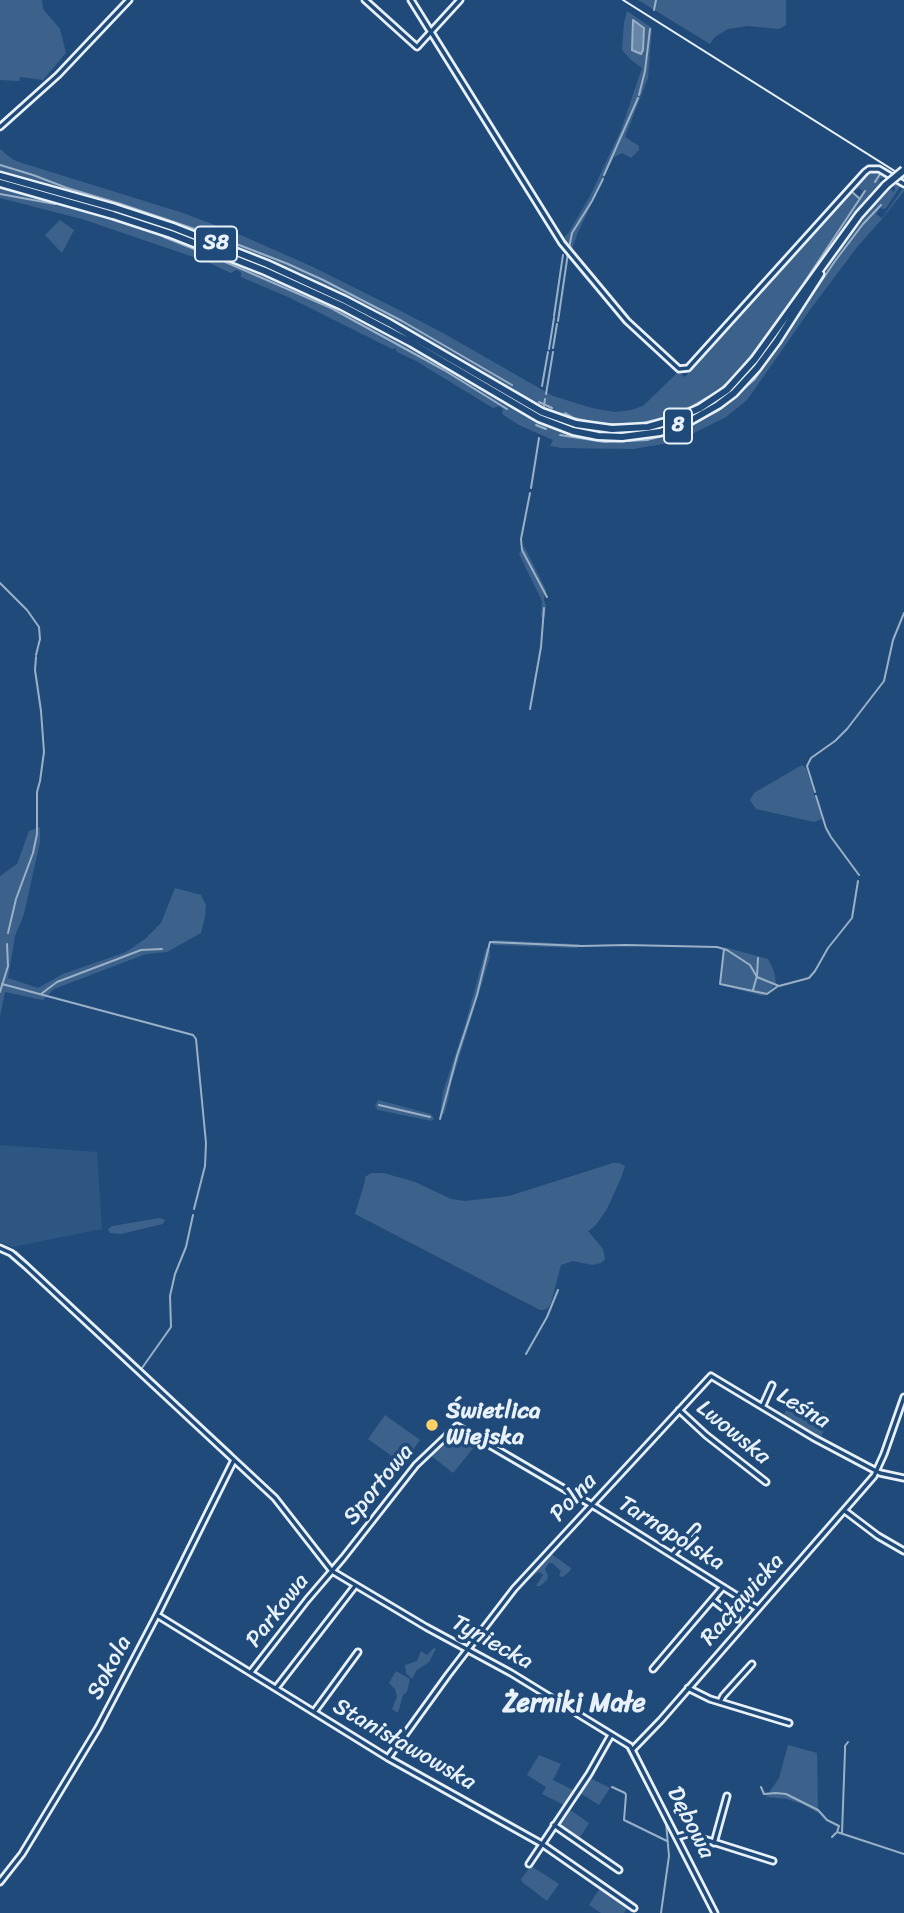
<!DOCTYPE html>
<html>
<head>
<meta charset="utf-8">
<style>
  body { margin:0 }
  canvas { display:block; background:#1f4a7a }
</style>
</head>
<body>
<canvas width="904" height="1913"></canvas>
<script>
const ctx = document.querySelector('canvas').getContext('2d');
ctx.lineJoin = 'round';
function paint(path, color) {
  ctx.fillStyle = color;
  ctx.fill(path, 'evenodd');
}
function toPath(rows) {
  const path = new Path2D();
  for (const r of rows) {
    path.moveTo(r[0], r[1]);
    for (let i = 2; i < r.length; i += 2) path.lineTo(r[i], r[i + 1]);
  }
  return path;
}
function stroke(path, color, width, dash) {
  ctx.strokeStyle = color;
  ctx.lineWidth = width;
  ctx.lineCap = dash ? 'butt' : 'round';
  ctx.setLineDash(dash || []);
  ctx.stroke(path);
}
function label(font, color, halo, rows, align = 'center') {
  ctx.font = font + ' Sriracha,sans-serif';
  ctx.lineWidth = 7;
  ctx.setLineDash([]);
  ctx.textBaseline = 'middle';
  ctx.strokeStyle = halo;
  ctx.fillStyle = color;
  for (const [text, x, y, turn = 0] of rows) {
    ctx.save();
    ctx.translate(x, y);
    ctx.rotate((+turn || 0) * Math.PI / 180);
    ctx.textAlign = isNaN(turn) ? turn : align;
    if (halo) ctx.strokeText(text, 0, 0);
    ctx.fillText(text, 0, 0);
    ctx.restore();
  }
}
paint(toPath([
  [0,1145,97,1152,102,1229,13,1247,0,1242]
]), '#2e5683');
paint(toPath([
  [0,0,42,0,43,9,60,29,66,53,43,80,20,77,19,81,0,80],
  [638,0,786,0,786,25,779,29,748,26,728,29,715,37,710,44],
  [627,11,652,28,648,78,625,137,639,146,639,150,631,158,622,153,614,157,578,232,572,249,568,248,562,240,569,232,590,196,621,130,642,68,631,60,622,50,624,23],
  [0,149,12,159,22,163,183,213,236,233,313,267,395,308,443,333,553,396,592,408,614,412,631,410,643,406,678,372,685,377,687,375,689,370,849,191,859,197,863,191,859,188,855,190,853,187,861,178,867,173,873,171,889,177,879,179,882,183,856,213,753,357,728,384,705,401,677,415,642,424,614,426,583,422,550,410,547,409,546,406,535,403,458,356,387,317,323,285,230,244,171,222,99,199,0,172],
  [896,181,900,184,900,187,886,208,883,209,880,208,876,214,882,218,904,187,904,191,882,219,858,246,812,307,747,400,726,417,688,436,669,443,633,449,562,448,550,446,553,440,519,425,502,414,503,409,499,406,493,408,416,361,397,352,395,348,392,349,288,297,241,277,241,272,236,270,231,273,205,261,82,219,0,198,0,188,40,198,122,222,221,257,292,287,354,317,421,353,543,424,577,435,622,440,654,436,686,427,711,414,739,392,758,371,775,349,860,219,876,200,890,188,893,192,895,190,894,183],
  [60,220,74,230,62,253,45,235],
  [524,546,546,590,544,600,546,605,545,617,541,617,542,601,519,554],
  [802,765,806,768,822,819,814,822,756,809,750,800,754,793],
  [40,827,40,842,24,914,15,936,8,978,38,988,63,974,126,952,145,939,161,923,175,888,201,895,206,905,205,917,201,933,167,952,146,954,54,989,43,1000,5,992,0,1016,0,876,17,864,29,831],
  [493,940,575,944,580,944,577,948,493,945],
  [724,947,768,959,774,971,776,983,770,991,763,996,721,985,720,977],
  [486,948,490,950,490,957,451,1084,448,1101,444,1114,440,1115,443,1092,465,1025],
  [378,1100,431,1114,434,1119,432,1121,378,1110,375,1106],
  [613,1163,619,1163,625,1166,621,1178,607,1209,595,1226,588,1231,603,1249,605,1259,601,1263,592,1265,573,1261,561,1265,551,1303,548,1308,544,1310,540,1310,355,1214,365,1181,365,1177,371,1173,384,1173,415,1182,451,1199,465,1201,509,1196],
  [160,1218,165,1220,163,1224,121,1234,110,1233,108,1229,112,1226],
  [795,1396,832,1416,820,1438,783,1416],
  [385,1415,420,1440,403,1464,368,1439],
  [462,1431,479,1441,453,1473,429,1454],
  [550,1553,571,1568,570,1571,563,1577,559,1576,561,1571,552,1563,549,1563,545,1569,548,1576,547,1580,540,1586,536,1586,543,1575,541,1573,538,1572,529,1580,527,1577],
  [434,1648,436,1649,429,1662,416,1671,413,1678,411,1678,406,1673,405,1665,417,1661,421,1651,427,1655],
  [396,1671,410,1679,407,1692,403,1695,398,1713,392,1709,397,1697,395,1689,389,1683],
  [788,1745,817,1753,818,1813,802,1804,787,1799,766,1797,779,1778],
  [539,1755,561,1764,553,1780,573,1790,564,1805,542,1794,546,1787,527,1775],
  [590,1778,610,1788,599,1805,580,1793],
  [569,1809,589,1823,579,1839,560,1826,559,1823],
  [531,1866,559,1884,547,1901,522,1882,521,1879],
  [600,1888,628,1907,624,1913,601,1913,589,1905]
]), '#3c628c');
const water = toPath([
  [633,20,644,28,643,50,641,54,632,50,633,20]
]);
paint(water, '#6685a7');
stroke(water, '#9ab0c7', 2);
stroke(toPath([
  [654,10,656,0],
  [639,95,645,71,650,29],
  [0,165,33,175,67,188,121,204,221,238,288,264,323,280,402,321,512,385],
  [604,175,638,98],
  [875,182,880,174],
  [848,193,851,191,860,199],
  [0,194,55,204],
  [164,237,214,257,331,308,444,370,507,409],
  [569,248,572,233,592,201,603,179],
  [790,258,841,202],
  [554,316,563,255],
  [558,321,568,253],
  [553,348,557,324],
  [549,349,554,318],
  [691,368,786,264],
  [542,386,548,352],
  [546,394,553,352],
  [539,402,552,408],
  [544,406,545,399],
  [565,413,574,418,591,422,606,424,639,424,670,416,686,410,718,391,731,380,749,359,804,283,865,191],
  [536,425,546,429],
  [560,435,605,442,647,440,680,431,719,410,755,379,835,261,863,224,881,205],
  [531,488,539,438],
  [530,493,521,539,522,550,547,597],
  [0,583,27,610,39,627,40,639,36,655],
  [530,709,541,647,544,608],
  [815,792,807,766,811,758,835,741,847,729,884,681,893,640,904,613],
  [816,796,826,828,831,837,859,875],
  [8,933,16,899,33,853,37,834,37,792,40,781,44,752,41,711,35,670,36,657],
  [724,949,720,984,767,994,778,986],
  [2,984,193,1035,196,1039,206,1143,205,1166,194,1209],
  [753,990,757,976,758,958],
  [0,992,8,966,7,944],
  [41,994,57,982,115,960,141,950,162,949],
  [379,1105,430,1117],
  [440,1119,457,1056,477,995,490,942,581,946,626,945,717,947,727,950,750,965,757,977,779,986,809,978,815,971,828,948,852,918,858,881],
  [16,1252,232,1453],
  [526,1354,547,1317,558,1290],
  [142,1368,171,1327,170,1296,175,1274,186,1247,193,1215],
  [626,1747,666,1822,669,1856,661,1913],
  [612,1787,625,1793,626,1795,624,1820,667,1841],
  [761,1787,764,1794,776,1793,786,1794,818,1810,827,1820,839,1826,837,1832,904,1854],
  [842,1833,845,1751,845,1746,848,1742],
  [832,1837,836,1833]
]), '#9ab0c7', 2);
const minor = toPath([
  [365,0,417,47,460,0],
  [411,0,562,243,627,321,679,369,688,368,865,172,869,169,879,169,904,184],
  [0,127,58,75,129,0],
  [0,1248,11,1253,26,1266,275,1498,332,1571,426,1627,511,1673,630,1746,715,1913],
  [763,1405,772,1385],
  [679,1410,706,1435,766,1482],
  [845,1511,878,1536,904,1551],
  [673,1554,697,1527],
  [713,1600,737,1619],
  [157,1615,388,1758,542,1844,634,1908],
  [653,1669,723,1587],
  [251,1672,307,1600,343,1558,416,1465,457,1426,597,1508,758,1609],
  [276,1688,355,1586],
  [688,1688,710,1699,789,1723],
  [720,1702,723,1696,752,1664],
  [314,1712,358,1652],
  [633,1749,661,1720,874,1476,884,1454,904,1397],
  [388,1758,448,1675,514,1589,711,1376,814,1438,880,1473,904,1478],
  [554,1825,619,1870],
  [677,1837,688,1834,773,1861],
  [714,1843,727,1796],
  [529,1864,589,1774,611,1735],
  [0,1882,22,1854,98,1728,157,1615,234,1460]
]);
const highway = toPath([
  [0,176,115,208,173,227,267,264,345,300,389,323,542,412,576,424,612,429,648,427,673,420,700,408,727,390,755,359,859,215,886,185],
  [0,183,113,215,171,234,265,271,342,306,410,342,539,418,573,431,598,436,622,437,660,432,690,421,718,405,734,393,757,368,777,341,820,274]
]);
stroke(minor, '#e8f1f8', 9);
stroke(highway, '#e8f1f8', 11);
stroke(minor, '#1f4a7a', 3.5);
stroke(highway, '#1f4a7a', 6);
stroke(toPath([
  [623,0,904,177]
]), '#e8f1f8', 2);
const highwayBridge = toPath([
  [886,185,904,170]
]);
stroke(highwayBridge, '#e8f1f8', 11, []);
stroke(highwayBridge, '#1f4a7a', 6);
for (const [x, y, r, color] of [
  [432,1425,7,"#ffd166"]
]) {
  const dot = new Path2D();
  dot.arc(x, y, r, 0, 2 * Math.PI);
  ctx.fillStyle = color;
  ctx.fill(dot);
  stroke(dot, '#1f4a7a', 2.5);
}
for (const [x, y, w] of [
  [216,244,42],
  [678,426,28]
]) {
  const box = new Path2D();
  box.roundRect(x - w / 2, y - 17.5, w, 35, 5);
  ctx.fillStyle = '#1f4a7a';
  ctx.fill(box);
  stroke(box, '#e8f1f8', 2);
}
label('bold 21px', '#e8f1f8', null, [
  ["S8",216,244],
  ["8",678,426]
]);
label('23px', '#e8f1f8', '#1f4a7a', [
  ["Leśna",803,1409,31],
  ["Lwowska",733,1433,39],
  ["Sportowa",379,1485,-51],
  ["Polna",574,1498,-47],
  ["Tarnopolska",671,1534,32],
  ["Racławicka",743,1600,-49],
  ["Parkowa",278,1611,-52],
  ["Tyniecka",492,1643,29],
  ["Sokola",110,1668,-62],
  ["Stanisławowska",404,1745,30],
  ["Dębowa",690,1823,63]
]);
label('bold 23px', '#e8f1f8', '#1f4a7a', [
  ["Świetlica",446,1412],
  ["Wiejska",446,1438]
], 'left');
label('bold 26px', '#e8f1f8', '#1f4a7a', [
  ["Żerniki Małe",574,1704]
]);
</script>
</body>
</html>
